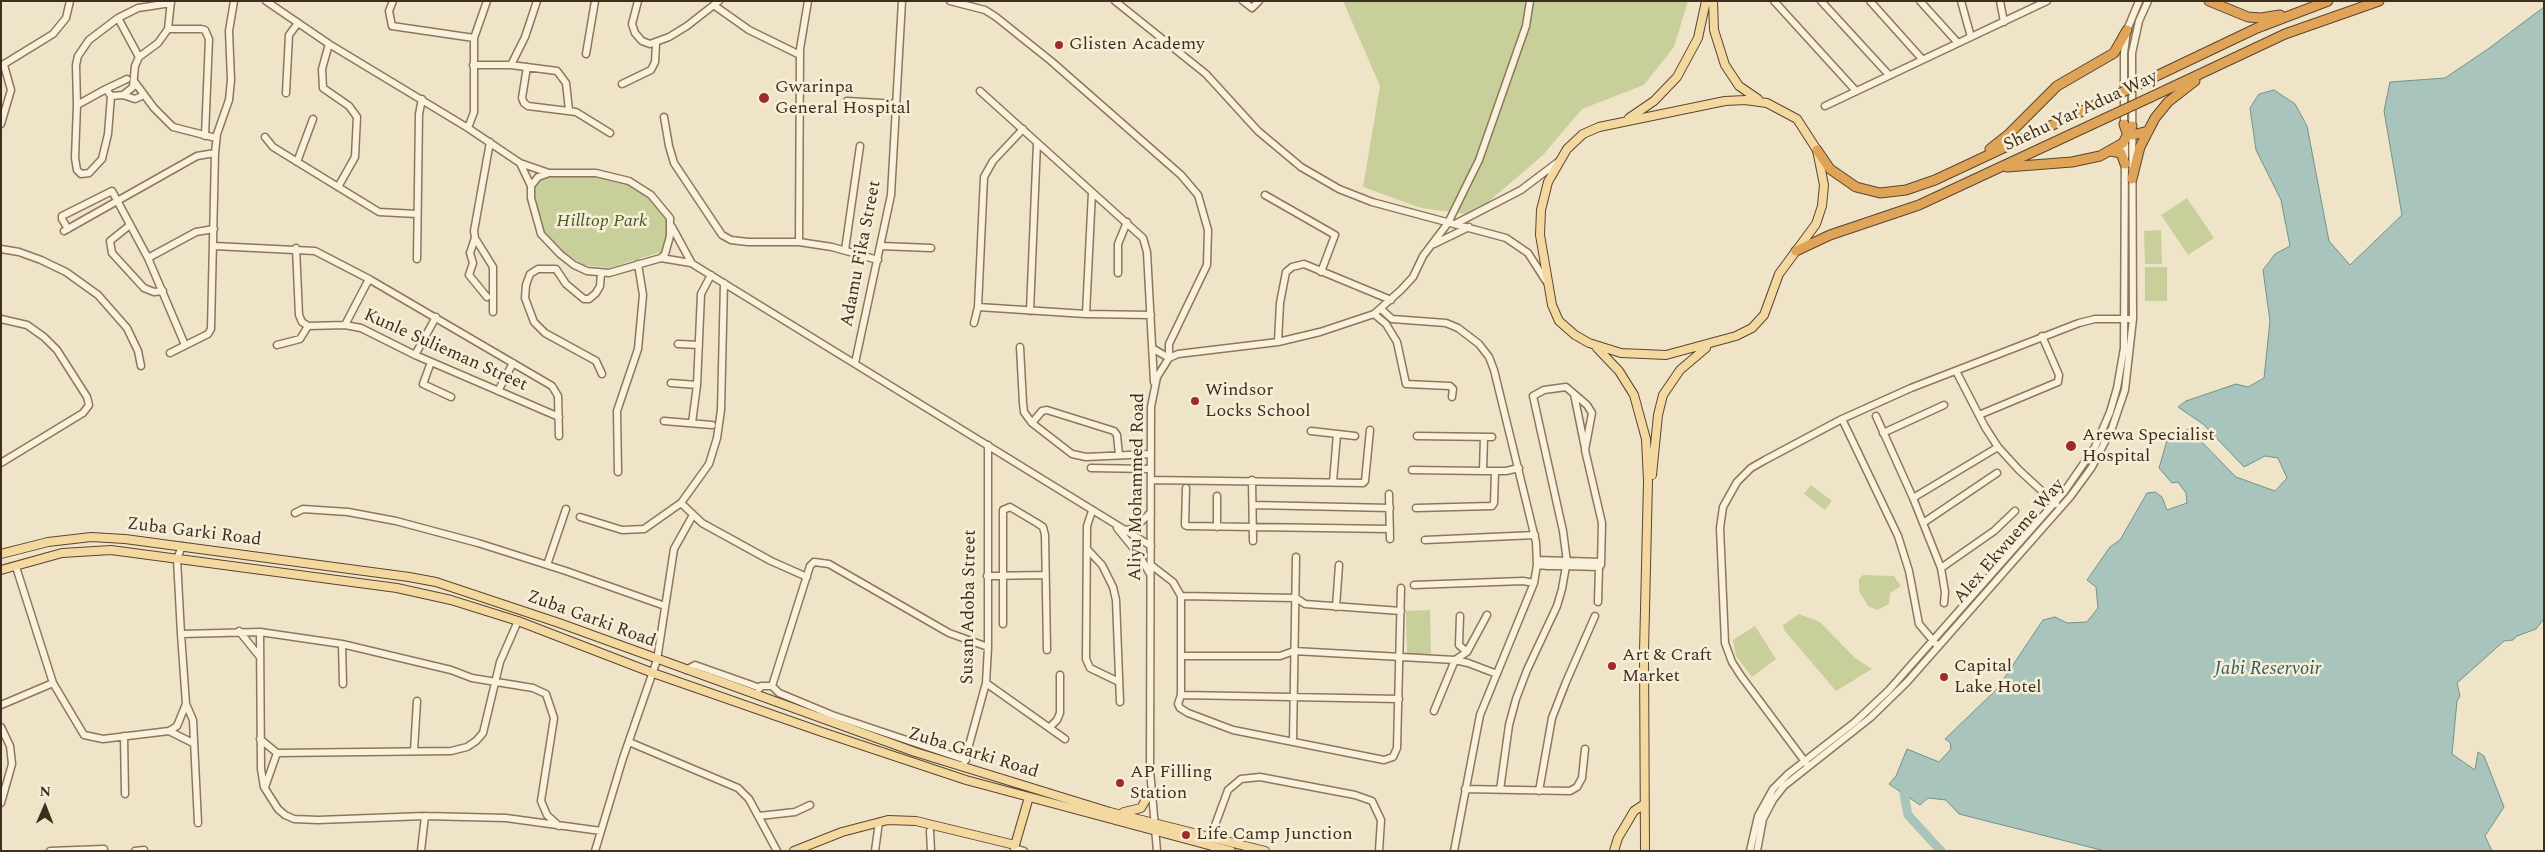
<!DOCTYPE html>
<html>
<head>
<meta charset="utf-8">
<style>
  body { margin:0 }
  #map { position:relative; width:2545px; height:852px; overflow:hidden; background:#f0e4c8; font-family:Spectral,serif }
  canvas { display:block }
  .frame { position:absolute; inset:0; border:2px solid #3d2e20; pointer-events:none }
  .north { position:absolute; left:20px; top:782px; width:50px; height:50px; -webkit-text-stroke:4px #f7eed8; paint-order:stroke; rotate:1deg; font-size:14px; font-weight:700; line-height:20px; text-align:center; color:#3d2e20 }
  .north::after { content:''; display:block; margin:auto; width:18px; height:22px; background:#3d2e20; clip-path:polygon(50% 0,100% 100%,50% 72%,0 100%) }
</style>
</head>
<body>
<div id="map">
<canvas width="2545" height="852"></canvas>
<div class="frame"></div>
<div class="north">N</div>
</div>
<script>
const ctx = document.querySelector('canvas').getContext('2d');
ctx.lineJoin = 'round';
function paint(path, color) {
  ctx.fillStyle = color;
  ctx.fill(path, 'evenodd');
}
function toPath(rows) {
  const path = new Path2D();
  for (const r of rows) {
    path.moveTo(r[0], r[1]);
    for (let i = 2; i < r.length; i += 2) path.lineTo(r[i], r[i + 1]);
  }
  return path;
}
function stroke(path, color, width, dash) {
  ctx.strokeStyle = color;
  ctx.lineWidth = width;
  ctx.lineCap = dash ? 'butt' : 'round';
  ctx.setLineDash(dash || []);
  ctx.stroke(path);
}
function label(font, color, halo, rows, align = 'center') {
  ctx.font = font + ' Spectral,serif';
  ctx.lineWidth = 5;
  ctx.setLineDash([]);
  ctx.textBaseline = 'middle';
  ctx.strokeStyle = halo;
  ctx.fillStyle = color;
  for (const [text, x, y, turn = 0] of rows) {
    ctx.save();
    ctx.translate(x, y);
    ctx.rotate((+turn || 0) * Math.PI / 180);
    ctx.textAlign = isNaN(turn) ? turn : align;
    if (halo) ctx.strokeText(text, 0, 0);
    ctx.fillText(text, 0, 0);
    ctx.restore();
  }
}
paint(toPath([
  [1343,1,1688,1,1674,47,1644,85,1582,109,1543,155,1473,215,1421,208,1363,187,1380,86],
  [549,174,599,175,622,180,649,196,668,218,669,231,664,251,609,268,583,265,560,249,544,231,536,209,534,184,538,178],
  [2187,198,2214,238,2188,255,2161,215],
  [2161,230,2162,264,2145,264,2144,231],
  [2145,267,2167,267,2167,301,2145,301],
  [1811,485,1832,501,1825,510,1804,494],
  [1863,575,1894,576,1901,586,1890,593,1889,604,1877,610,1868,606,1859,591,1859,579],
  [1430,610,1431,654,1407,655,1406,611],
  [1799,614,1820,622,1855,658,1872,669,1836,691,1784,630,1783,625],
  [1755,626,1776,659,1752,677,1736,656,1733,640]
]), '#c9cf9b');
const water = toPath([
  [2544,7,2544,619,2536,629,2517,636,2513,640,2504,641,2457,683,2460,696,2457,701,2452,754,2475,770,2478,752,2484,756,2504,807,2485,836,2492,851,2105,851,1959,814,1946,800,1928,798,1920,805,1889,784,1896,776,1907,749,1939,762,1951,749,1950,742,1945,739,1997,689,2043,620,2055,617,2067,623,2087,622,2098,608,2096,587,2087,580,2110,547,2120,540,2147,493,2155,492,2162,497,2167,510,2187,503,2186,493,2178,482,2172,483,2159,468,2168,437,2189,429,2236,477,2275,491,2287,478,2278,458,2265,456,2244,467,2203,424,2178,407,2186,401,2236,384,2248,387,2264,378,2270,321,2263,270,2275,254,2290,246,2281,200,2256,150,2250,108,2259,94,2274,90,2295,104,2307,126,2329,241,2350,265,2402,215,2384,111,2390,82,2445,78,2488,49,2544,7]
]);
paint(water, '#a9c4bc');
stroke(water, '#6f938a', 1);
stroke(toPath([
  [1904,794,1908,815,1941,851]
]), '#a9c4bc', 9);
const minor = toPath([
  [266,1,329,44,468,128,520,163,549,173],
  [393,1,389,11,392,26,474,38],
  [638,1,632,24,635,33,642,41,650,44,669,37,687,26,719,1],
  [950,1,985,10,996,17,1051,61,1181,175,1198,195,1208,230,1207,265,1169,344,1169,358],
  [1115,1,1206,74,1258,131,1301,167,1339,189,1372,202,1506,238,1528,253,1546,281],
  [1243,1,1252,8,1259,1],
  [1774,1,1856,91],
  [1821,1,1889,75],
  [1870,1,1922,59],
  [1920,1,1958,43],
  [1961,1,1971,37],
  [2000,1,2004,22],
  [715,6,749,30,800,55],
  [118,18,139,57],
  [168,29,201,29,205,30,209,39,205,136],
  [329,44,322,69,323,88,349,106,357,117,355,157,338,187],
  [586,54,595,1],
  [473,65,511,65,557,71,566,83,569,110],
  [511,65,525,37,537,1],
  [1,66,53,34,66,18,70,1],
  [527,67,522,98,524,103,528,106,576,112,610,133],
  [134,81,154,108,173,127,216,138],
  [622,84,651,70,655,62,656,44],
  [106,89,111,96,108,134,102,159,89,173,81,174,77,170,75,158,77,105,106,89],
  [106,89,127,79],
  [980,91,1143,238,1147,252,1154,382],
  [286,93,289,35,298,23],
  [123,95,135,99,144,95],
  [111,96,123,95,133,87,135,66,139,57,158,43,168,29,171,1],
  [847,101,897,104],
  [77,105,76,65,78,56,89,40,118,18,138,8,171,3],
  [1825,106,2047,1],
  [664,117,669,146,674,163,722,235,731,240,748,242,799,242,832,247,878,260],
  [1,124,11,90,4,65],
  [2124,127,2124,53,2127,30,2139,1],
  [468,128,474,112,474,38,487,1],
  [265,137,273,147,379,212,417,214],
  [490,142,474,231,475,238,493,267,493,312],
  [297,162,313,119],
  [520,163,531,186],
  [1265,195,1335,235,1321,272],
  [1455,224,1521,190,1558,162],
  [130,225,110,241,112,253,144,288,154,292,163,291],
  [672,227,691,262],
  [68,229,62,219,62,216,112,191,148,258,185,345],
  [64,231,197,156,215,153],
  [475,238,470,253,473,263,469,275,487,297],
  [799,242,800,49,808,1],
  [1434,244,1469,227],
  [214,246,315,251,369,279,552,386,558,396,559,436],
  [881,246,931,248],
  [296,248,299,315,302,322,308,326,345,325,361,328,415,355,559,417],
  [1,249,19,252,41,260,66,272,98,295,127,328,138,351,141,366],
  [845,250,860,146],
  [148,258,196,232,214,229],
  [661,258,665,254,670,236,670,218,651,195,629,181,596,173,549,173,538,177,531,186,531,198,541,234,560,254,574,265,587,271,609,273,661,258,691,263,1151,546],
  [417,259,419,114,422,99],
  [601,273,600,286,596,293,589,299,584,299,566,284,556,269,538,269,530,274,526,285,525,298,534,322,545,333,596,361,602,374],
  [1118,273,1118,244,1127,222],
  [978,307,984,177,993,161,1023,129],
  [1381,309,1392,319,1446,323,1458,328,1479,344,1489,357,1494,370,1536,542,1537,565,1534,583,1480,715,1454,851],
  [1030,311,1037,143],
  [1086,314,1092,192],
  [1374,314,1386,324,1397,342,1406,384,1450,386,1453,389,1452,397],
  [1,319,27,325,44,337,57,350,87,397,89,405,83,413,1,463],
  [974,323,978,307,1086,314,1151,315],
  [345,325,369,279],
  [1278,342,1280,303,1286,272,1292,267,1304,264,1391,300],
  [678,344,699,345],
  [277,345,300,339,308,326],
  [1020,347,1023,403,1024,412,1032,423,1072,454,1086,457,1151,454],
  [1152,348,1169,358],
  [170,353,208,334,211,329,215,153,217,134,229,100,231,80,229,31,234,1],
  [415,355,436,317],
  [431,362,423,384,451,397],
  [855,363,891,195,902,1],
  [1956,371,1985,427,1998,447,2019,470,2056,504],
  [671,383,697,385],
  [498,391,513,363],
  [1574,394,1585,448],
  [1979,415,2058,382,2059,375,2042,336],
  [1876,416,1913,498,1941,568,1945,592,1944,603],
  [1842,419,1898,536,1909,571,1919,624,1936,644],
  [664,421,712,425],
  [692,423,697,385,701,294,711,275],
  [1032,423,1042,411,1047,410,1114,431,1117,435,1119,455],
  [1311,431,1355,436],
  [1883,433,1944,405],
  [1417,436,1492,437],
  [1091,468,1151,469],
  [1412,470,1483,471,1484,437],
  [1483,471,1506,471,1519,468],
  [618,472,617,411,638,349,643,295,638,264],
  [1151,480,1363,483,1365,481,1370,430],
  [1252,480,1253,541],
  [1333,482,1337,434],
  [1186,488,1185,525,1187,526,1390,529],
  [1389,494,1390,539],
  [1913,498,1998,447],
  [681,503,709,464,717,438,721,410,724,283],
  [1253,505,1390,508],
  [1416,508,1492,506,1494,503,1495,472],
  [1092,511,1087,526,1086,659,1090,668,1119,682],
  [295,513,303,509,348,512,396,521,478,543,566,571,665,606],
  [580,517,622,530,644,529,681,503,702,523,771,561,807,577],
  [1923,523,1997,473],
  [1217,527,1217,496],
  [1117,528,1139,555,1150,574],
  [1124,530,1134,529,1151,512],
  [1425,540,1535,535],
  [1087,549,1102,565,1113,587,1116,600,1120,702],
  [1537,560,1601,562],
  [547,565,566,509],
  [1151,565,1173,582,1181,596,1181,695,1178,704,1180,708,1188,713,1233,730,1384,760,1393,757,1397,748,1401,588],
  [16,567,53,683],
  [1941,568,1994,531,2015,511],
  [987,576,1045,575],
  [1414,585,1523,581,1534,583],
  [1181,596,1296,598,1305,604,1401,611],
  [1598,602,1599,567],
  [1336,607,1339,565],
  [1460,616,1459,645,1467,652],
  [1003,624,1003,510,1010,507,1037,523,1043,527,1045,535,1047,650],
  [239,631,260,657],
  [260,632,261,769,264,787,278,809,285,815,294,819,318,820,425,816,506,818,601,831],
  [181,634,177,559,182,546],
  [342,644,451,670,472,678,533,688,546,694,554,718,541,801,547,815,559,826],
  [1181,656,1280,656,1294,651,1455,660,1467,652,1487,615],
  [686,670,695,665,760,688],
  [986,683,1065,739],
  [772,686,779,693,832,715,966,760],
  [755,694,761,686,772,686,810,566,814,562,829,564,949,633,988,647],
  [1181,695,1399,699],
  [1,705,53,683,84,735,103,739,169,731,193,743],
  [1434,711,1455,660,1468,663,1497,674],
  [1,727,10,746,12,764,1,803],
  [1050,727,1057,720,1060,713,1060,675],
  [169,731,177,726,186,704],
  [124,736,125,794],
  [260,739,277,753,451,751,467,747,476,741,483,733,500,662,518,621],
  [1293,741,1296,557],
  [629,742,738,788,749,799,777,851],
  [414,751,417,701],
  [1806,763,1741,676,1732,662,1725,643,1720,528,1723,507,1737,482,1751,468,1765,460,1842,419,1911,388,2079,323,2095,319,2129,319],
  [963,767,986,683,988,647,988,445],
  [265,787,277,753],
  [1465,789,1570,791,1577,787,1582,778,1585,749],
  [1500,790,1509,725,1516,699,1527,670,1557,606,1562,589,1566,566,1567,562,1563,531,1533,396,1544,390,1566,387,1587,405,1592,413,1585,450,1602,523,1601,565,1599,567,1566,566,1548,566,1537,565],
  [1539,791,1552,718,1566,682,1595,616],
  [759,816,795,812,810,805],
  [198,823,193,720,186,704,181,634,260,632,342,644,343,684],
  [930,831,931,851],
  [1211,836,1228,790,1241,779,1260,777,1355,795,1372,801,1381,820,1379,851],
  [1015,845,1014,848,1024,851],
  [50,851,104,849],
  [135,851,144,850],
  [421,851,425,816],
  [595,851,623,758,657,660,674,549,693,515],
  [875,851,879,822],
  [1157,851,1150,770,1151,407,1157,377,1169,358,1178,354,1278,342,1320,332,1374,314,1401,290,1413,277,1423,256,1448,223,1479,160,1526,26,1530,1],
  [1750,851,1758,816,1773,789,1788,774,1855,722,1889,690,2064,492,2095,447,2110,412,2117,388,2124,348,2125,140],
  [1757,851,1763,819,1773,800,1784,786,1870,718,1907,682,2070,497,2092,467,2112,428,2125,390,2133,319,2132,53,2139,21,2148,1]
]);
const major = toPath([
  [1713,1,1714,30,1725,65,1739,86,1758,99],
  [1745,100,1767,103,1797,119,1817,150,1824,185,1822,206,1816,224,1779,274,1764,315,1752,328,1736,336,1666,355,1621,353,1589,343,1575,335,1559,321,1552,305,1540,235,1541,210,1548,182,1567,149,1583,134,1599,127,1725,101,1745,100],
  [1629,118,1654,101,1677,77,1698,38,1706,1],
  [1597,348,1619,371,1634,395,1646,439,1648,481,1644,652,1645,851],
  [1652,475,1658,415,1663,395,1680,370,1706,348],
  [1,554,48,542,91,537,125,539,409,577,436,582,559,623,915,752,1110,812,1265,851],
  [1,570,62,553,111,550,397,588,451,600,518,621,653,673,822,732,966,780,1231,851],
  [1124,812,1141,808,1151,791],
  [794,851,842,832,888,820,916,821,1015,845,1029,797],
  [1614,851,1618,838,1634,811,1643,805]
]);
const highway = toPath([
  [2209,1,2248,17,2261,18,2280,15],
  [2150,79,2257,28,2328,1],
  [2151,97,2285,34,2379,1],
  [2124,124,2127,133,2133,135,2148,131],
  [1990,149,2009,134,2057,86,2114,53,2127,30],
  [1817,150,1830,169,1856,187,1880,193,1906,190,1935,180,2108,99],
  [2111,151,2121,153,2125,164],
  [2007,167,2072,162,2100,156,2123,143,2132,126],
  [2132,179,2140,147,2155,118,2168,102,2195,81],
  [1796,251,1830,235,1919,205,2108,117]
]);
stroke(minor, '#8d765c', 9);
stroke(major, '#5b4430', 10);
stroke(highway, '#5b4430', 11);
stroke(minor, '#faf1dc', 6);
stroke(major, '#f3d9a0', 8);
stroke(highway, '#e0a458', 9);
const highwayBridge = toPath([
  [2108,99,2150,79],
  [2108,117,2151,97]
]);
stroke(highwayBridge, '#5b4430', 11, []);
stroke(highwayBridge, '#e0a458', 9);
for (const [x, y, r, color] of [
  [1059,45,5,"#9e2a2b"],
  [764,98,6,"#9e2a2b"],
  [1195,401,5,"#9e2a2b"],
  [2071,446,6,"#9e2a2b"],
  [1612,666,5,"#9e2a2b"],
  [1944,677,5,"#9e2a2b"],
  [1120,783,5,"#9e2a2b"],
  [1186,835,5,"#9e2a2b"]
]) {
  const dot = new Path2D();
  dot.arc(x, y, r, 0, 2 * Math.PI);
  ctx.fillStyle = color;
  ctx.fill(dot);
  stroke(dot, '#f7eed8', 2);
}
label('18px', '#3d2e20', '#f7eed8', [
  ["Glisten Academy",1069,45],
  ["Gwarinpa",775,88],
  ["General Hospital",775,109],
  ["Windsor",1205,391],
  ["Locks School",1205,412],
  ["Arewa Specialist",2082,436],
  ["Hospital",2082,457],
  ["Art & Craft",1622,656],
  ["Market",1622,677],
  ["Capital",1954,667],
  ["Lake Hotel",1954,688],
  ["AP Filling",1130,773],
  ["Station",1130,794],
  ["Life Camp Junction",1196,835]
], 'left');
label('18px', '#3d2e20', '#f7eed8', [
  ["Shehu Yar'Adua Way",2081,112,-25],
  ["Adamu Fika Street",862,254,-79],
  ["Kunle Sulieman Street",445,351,24],
  ["Aliyu Mohammed Road",1138,487,-89],
  ["Zuba Garki Road",194,533,7],
  ["Alex Ekwueme Way",2010,542,-49],
  ["Susan Adoba Street",970,607,-89],
  ["Zuba Garki Road",591,620,20],
  ["Zuba Garki Road",973,754,17]
]);
label('italic 18px', '#4d5a26', '#f7eed8', [
  ["Hilltop Park",602,222]
]);
label('italic 19px', '#2f5d5a', '#f7eed8', [
  ["Jabi Reservoir",2268,670]
]);
</script>
</body>
</html>
